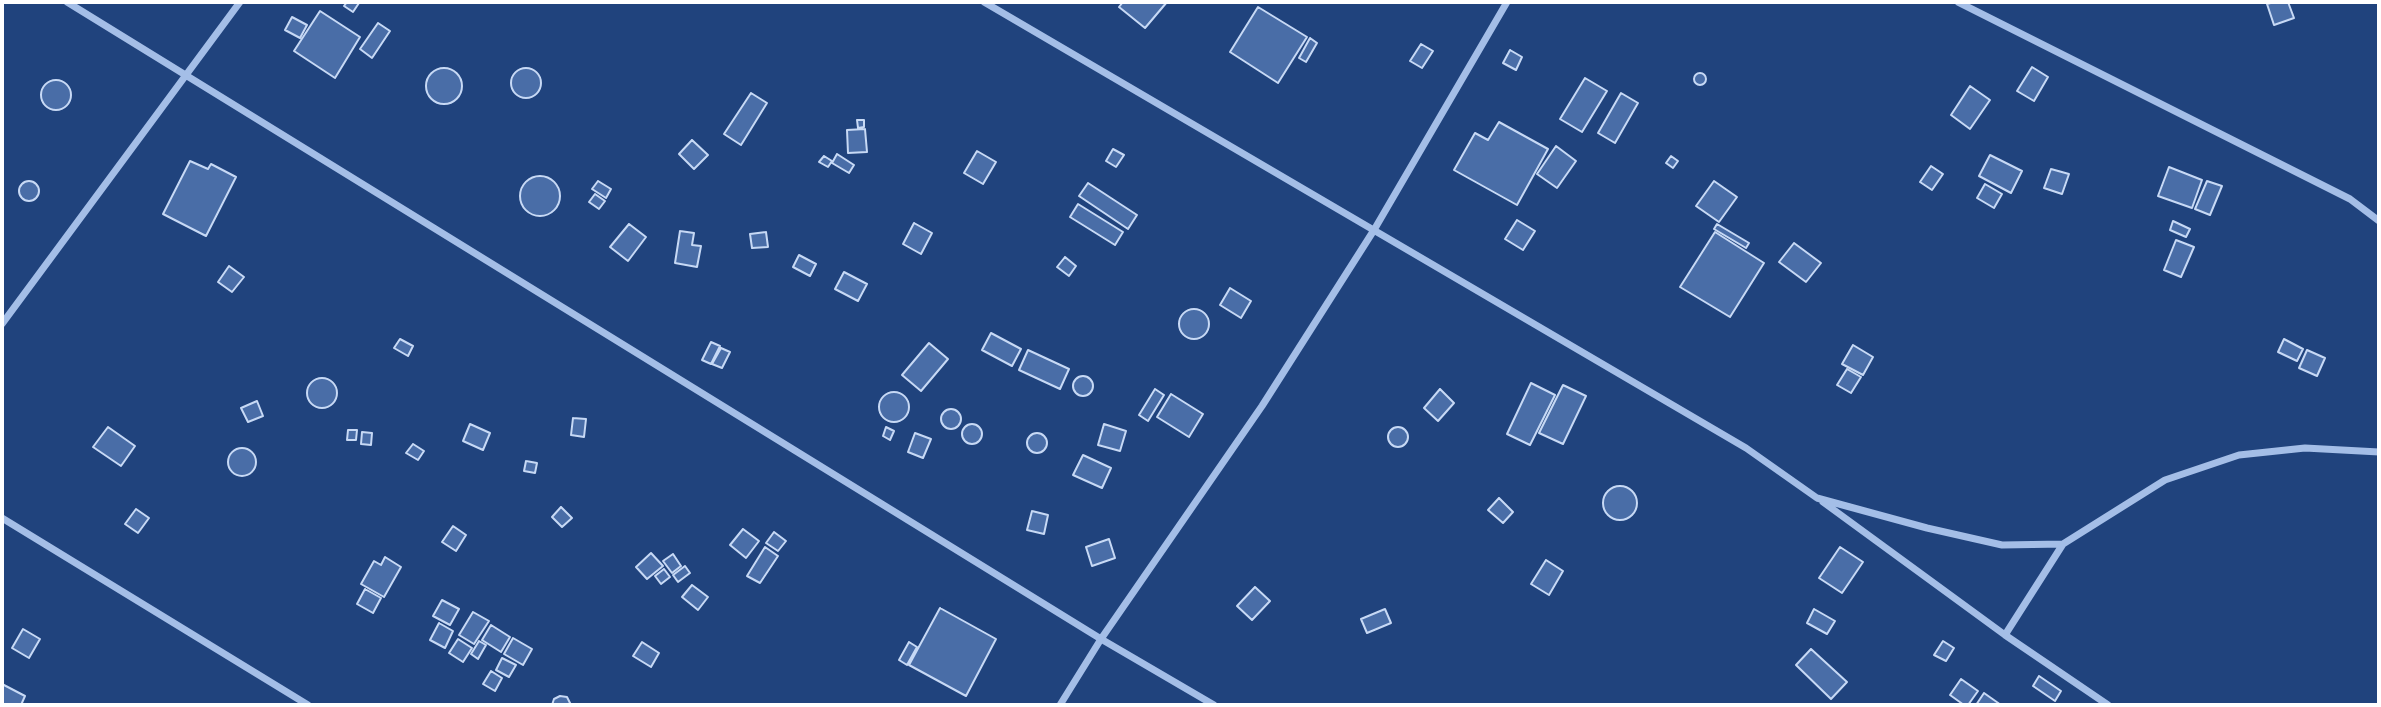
<!DOCTYPE html>
<html>
<head>
<meta charset="utf-8">
<style>
  body { margin:0 }
  #map { position:relative; width:2381px; height:707px; overflow:hidden; background:#20437d; font-family:"Fira Sans Condensed",sans-serif }
  canvas { display:block }
  .frame { position:absolute; inset:0; border:4px solid #fff; pointer-events:none }
</style>
</head>
<body>
<div id="map">
<canvas width="2381" height="707"></canvas>
<div class="frame"></div>
</div>
<script>
const ctx = document.querySelector('canvas').getContext('2d');
ctx.lineJoin = 'round';
function paint(path, color) {
  ctx.fillStyle = color;
  ctx.fill(path, 'evenodd');
}
function toPath(rows) {
  const path = new Path2D();
  for (const r of rows) {
    if (r.length === 3) {
      path.moveTo(r[0] + r[2], r[1]);
      path.arc(r[0], r[1], r[2], 0, 2 * Math.PI);
      continue;
    }
    path.moveTo(r[0], r[1]);
    for (let i = 2; i < r.length; i += 2) path.lineTo(r[i], r[i + 1]);
  }
  return path;
}
function stroke(path, color, width, dash) {
  ctx.strokeStyle = color;
  ctx.lineWidth = width;
  ctx.lineCap = dash ? 'butt' : 'round';
  ctx.setLineDash(dash || []);
  ctx.stroke(path);
}
const building = toPath([
  [347,2,357,2,359,3,353,12,344,6,347,2],
  [1123,2,1167,2,1145,28,1119,7,1123,2],
  [2274,2,2288,2,2294,18,2274,25,2267,4,2274,2],
  [1258,7,1307,37,1278,83,1230,52,1258,7],
  [320,11,360,37,335,78,294,51,320,11],
  [292,17,307,25,300,38,285,30,292,17],
  [378,23,390,31,372,58,360,49,378,23],
  [1310,38,1317,43,1306,62,1299,58,1310,38],
  [1421,44,1433,51,1422,68,1410,61,1421,44],
  [1510,50,1522,57,1516,70,1503,63,1510,50],
  [2032,67,2048,77,2034,101,2017,91,2032,67],
  [444,86,18],
  [526,83,15],
  [1700,79,6],
  [1585,78,1607,91,1582,132,1560,119,1585,78],
  [56,95,15],
  [1970,86,1990,100,1970,129,1951,115,1970,86],
  [751,93,767,103,741,145,724,134,751,93],
  [1621,93,1638,103,1615,143,1598,133,1621,93],
  [857,120,864,120,864,127,858,128,857,120],
  [1499,122,1548,149,1517,205,1454,170,1475,133,1488,140,1499,122],
  [865,129,867,152,848,153,847,130,865,129],
  [692,140,708,155,694,169,679,154,692,140],
  [1556,146,1576,161,1557,188,1537,174,1556,146],
  [1113,149,1124,155,1116,167,1106,161,1113,149],
  [977,151,996,162,983,184,964,173,977,151],
  [837,154,854,165,849,173,832,163,837,154],
  [1990,155,2022,171,2011,193,1979,176,1990,155],
  [824,156,832,161,828,167,819,162,824,156],
  [1671,156,1678,161,1673,168,1666,163,1671,156],
  [190,161,208,169,211,164,236,177,206,236,163,214,190,161],
  [1931,166,1943,174,1932,190,1920,182,1931,166],
  [2169,167,2202,180,2192,208,2158,196,2169,167],
  [2051,169,2069,174,2062,194,2044,188,2051,169],
  [540,196,20],
  [598,181,611,189,606,198,592,189,598,181],
  [1714,181,1737,197,1719,222,1696,206,1714,181],
  [2207,181,2222,186,2210,215,2195,209,2207,181],
  [29,191,10],
  [1088,183,1137,215,1128,229,1079,196,1088,183],
  [1985,184,2002,194,1994,208,1977,198,1985,184],
  [595,194,605,201,599,209,589,202,595,194],
  [1078,204,1123,232,1115,245,1070,217,1078,204],
  [1517,220,1535,231,1523,250,1505,239,1517,220],
  [2173,221,2190,229,2186,237,2170,230,2173,221],
  [914,223,932,233,921,254,903,244,914,223],
  [629,224,646,237,628,261,610,247,629,224],
  [1717,224,1749,243,1746,248,1714,229,1717,224],
  [680,231,694,233,692,245,701,246,697,267,675,263,680,231],
  [766,232,768,247,752,248,750,234,766,232],
  [1715,232,1764,263,1730,317,1680,287,1715,232],
  [2176,240,2194,247,2181,277,2164,270,2176,240],
  [1794,243,1821,263,1806,282,1779,262,1794,243],
  [799,255,816,264,810,276,793,267,799,255],
  [1065,257,1076,266,1069,276,1057,267,1065,257],
  [229,266,244,277,232,292,218,282,229,266],
  [844,272,867,284,858,301,835,289,844,272],
  [1230,288,1251,301,1241,318,1220,305,1230,288],
  [1194,324,15],
  [991,333,1021,349,1012,366,982,350,991,333],
  [400,339,413,346,408,356,394,348,400,339],
  [2284,339,2303,349,2297,361,2278,352,2284,339],
  [711,342,720,346,711,364,702,360,711,342],
  [929,343,948,359,921,391,902,375,929,343],
  [1853,345,1873,357,1863,375,1842,364,1853,345],
  [721,348,730,352,722,368,712,364,721,348],
  [1028,350,1069,369,1060,389,1019,370,1028,350],
  [2307,350,2325,358,2317,376,2299,368,2307,350],
  [1847,369,1861,377,1851,393,1837,385,1847,369],
  [1083,386,10],
  [322,393,15],
  [1531,383,1555,395,1530,445,1507,434,1531,383],
  [1563,385,1586,396,1563,444,1539,433,1563,385],
  [1155,389,1164,395,1148,421,1139,415,1155,389],
  [1440,389,1454,403,1438,421,1424,408,1440,389],
  [894,407,15],
  [1171,394,1203,414,1189,437,1157,417,1171,394],
  [257,401,263,416,248,422,241,408,257,401],
  [951,419,10],
  [573,418,586,419,584,437,571,435,573,418],
  [470,424,490,433,483,450,463,441,470,424],
  [1104,424,1126,431,1120,451,1098,445,1104,424],
  [972,434,10],
  [1398,437,10],
  [108,427,135,446,121,466,93,447,108,427],
  [886,427,894,431,890,440,883,436,886,427],
  [348,430,357,430,356,440,347,440,348,430],
  [362,432,372,433,371,445,361,444,362,432],
  [915,433,931,439,923,458,908,452,915,433],
  [1037,443,10],
  [413,444,424,451,418,460,406,453,413,444],
  [242,462,14],
  [1083,455,1111,468,1102,488,1073,475,1083,455],
  [526,461,537,463,535,473,524,471,526,461],
  [1620,503,17],
  [1499,498,1513,512,1503,523,1488,510,1499,498],
  [561,507,572,518,562,527,552,517,561,507],
  [136,509,149,518,138,533,125,524,136,509],
  [1032,511,1048,515,1044,534,1027,530,1032,511],
  [453,526,466,535,456,551,442,542,453,526],
  [743,529,759,541,746,558,730,545,743,529],
  [774,532,786,541,778,551,766,543,774,532],
  [1109,539,1115,558,1092,566,1086,547,1109,539],
  [765,547,778,556,760,583,747,576,765,547],
  [1840,547,1863,562,1842,593,1819,578,1840,547],
  [651,553,663,566,647,579,636,567,651,553],
  [673,554,681,566,672,573,663,561,673,554],
  [385,557,401,567,384,597,361,584,374,561,381,565,385,557],
  [1546,560,1563,571,1549,595,1531,584,1546,560],
  [685,566,690,573,678,582,673,575,685,566],
  [664,569,670,577,661,584,655,576,664,569],
  [692,585,708,597,698,610,682,597,692,585],
  [1255,587,1270,601,1252,620,1237,606,1255,587],
  [365,589,381,598,373,613,357,604,365,589],
  [442,600,459,609,450,625,433,616,442,600],
  [940,608,996,639,966,696,909,665,940,608],
  [1385,609,1391,623,1367,633,1361,619,1385,609],
  [1814,609,1835,621,1827,634,1807,623,1814,609],
  [473,612,489,621,474,644,459,635,473,612],
  [439,623,453,631,445,648,430,640,439,623],
  [491,625,510,637,501,652,482,640,491,625],
  [23,629,40,639,29,658,12,648,23,629],
  [513,638,532,649,523,665,504,654,513,638],
  [458,639,472,648,463,662,449,653,458,639],
  [479,641,486,645,478,659,471,654,479,641],
  [1943,641,1954,648,1946,661,1934,655,1943,641],
  [642,642,659,653,651,667,633,656,642,642],
  [909,642,917,647,907,665,899,660,909,642],
  [1811,649,1847,682,1831,699,1796,665,1811,649],
  [502,658,516,665,509,677,496,670,502,658],
  [491,671,502,678,495,691,483,684,491,671],
  [2039,676,2061,691,2055,701,2033,686,2039,676],
  [1961,679,1978,691,1968,705,1964,705,1950,695,1961,679],
  [2,684,25,696,21,705,2,705,2,684],
  [1984,693,2001,705,1976,705,1984,693],
  [560,696,567,697,571,705,552,705,554,699,560,696]
]);
paint(building, '#496da7');
stroke(building, '#c7d9f5', 2);
stroke(toPath([
  [67,2,1101,639,1214,705],
  [984,2,1746,448,1817,498,1927,528,2002,545,2063,544,2165,480,2239,455,2305,448,2379,452],
  [1958,2,2350,199,2379,221],
  [2,324,240,2],
  [1823,502,2005,635,2108,705],
  [2,518,308,705],
  [2005,635,2063,544],
  [1060,705,1101,639,1262,406,1374,230,1507,2]
]), '#a4bee7', 7);
</script>
</body>
</html>
